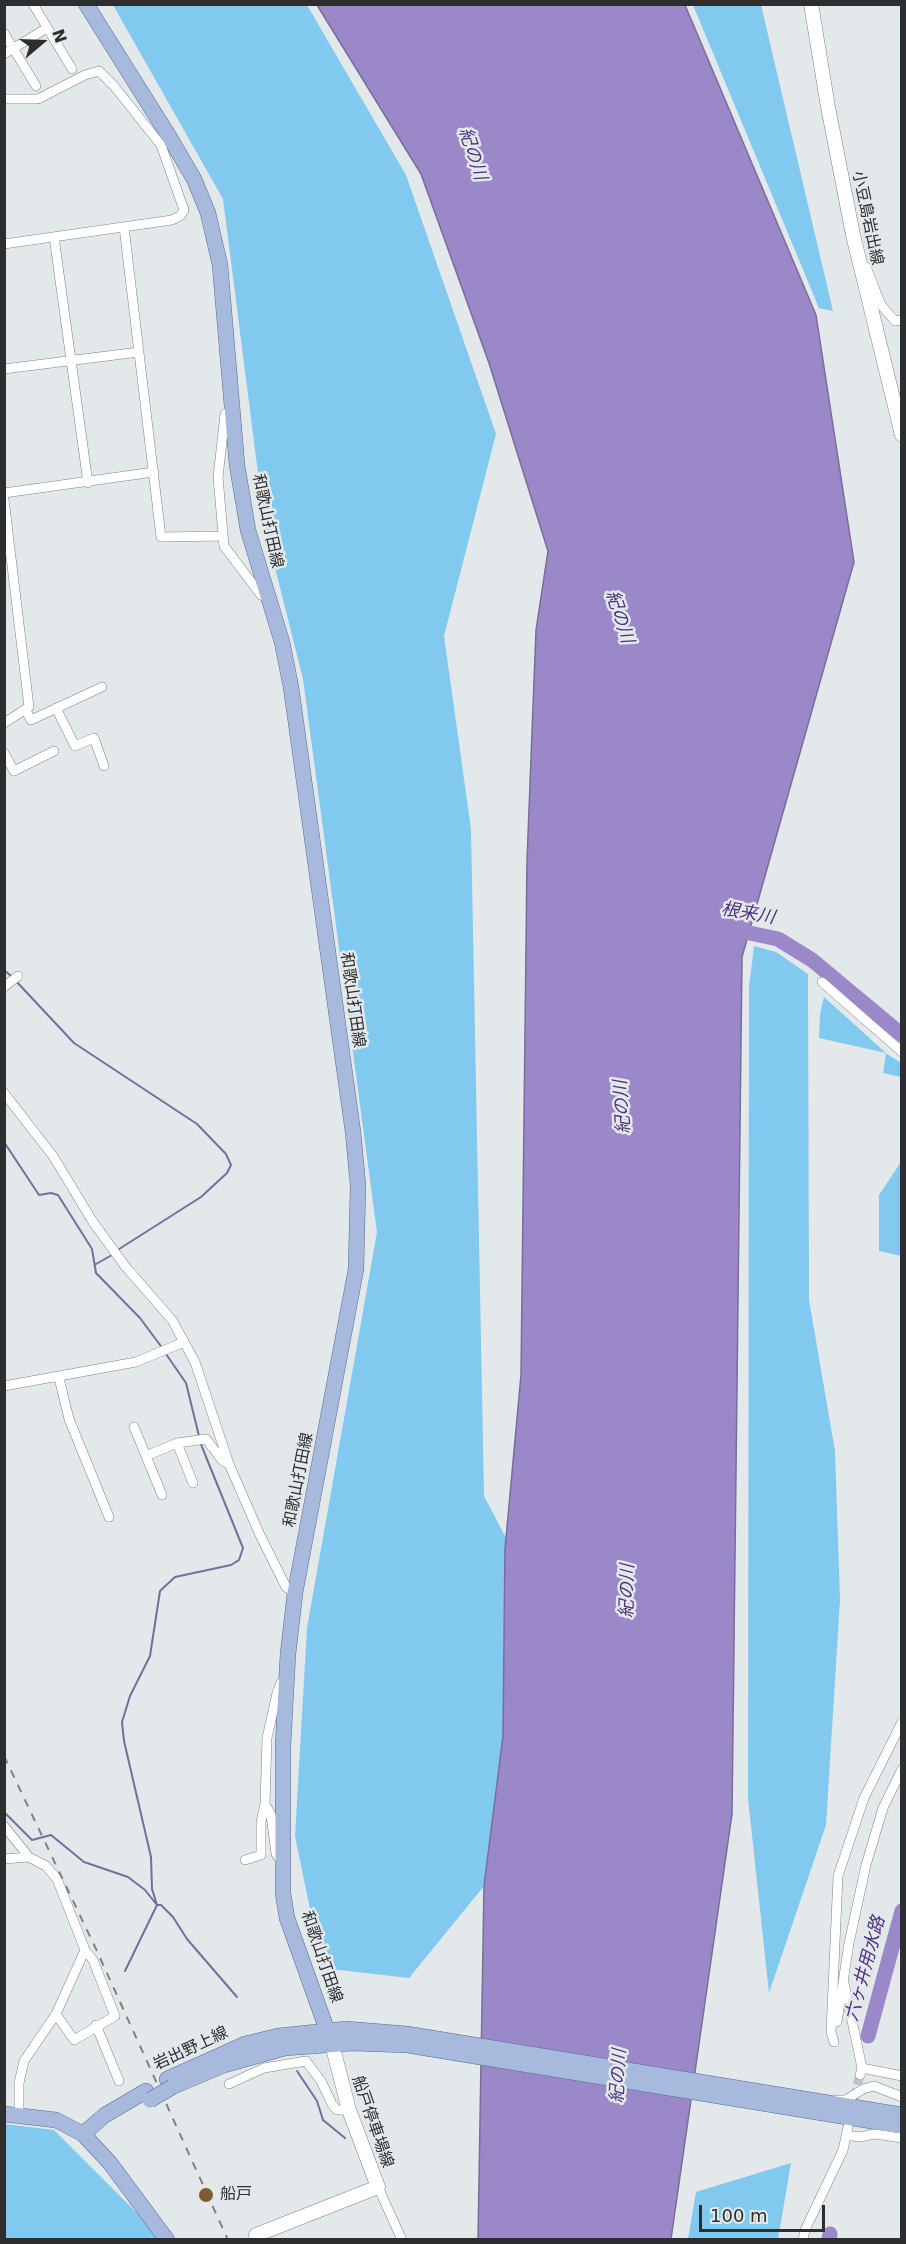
<!DOCTYPE html>
<html>
<head>
<meta charset="utf-8">
<style>
  body { margin:0 }
  #map { position:relative; width:906px; height:2244px; overflow:hidden; background:#e3e8eb; font-family:"DejaVu Sans",sans-serif }
  canvas { display:block }
  .frame { position:absolute; inset:0; border:6px solid #2c2e2f; pointer-events:none }
  .north { position:absolute; left:12px; top:12px; width:60px; height:60px; -webkit-text-stroke:4px #e3e8eb; paint-order:stroke; rotate:71deg; font-size:16px; font-weight:700; line-height:24px; text-align:center; color:#2c2e2f }
  .north::after { content:''; display:block; margin:auto; width:21px; height:27px; background:#2c2e2f; clip-path:polygon(50% 0,100% 100%,50% 72%,0 100%) }
  .scale { position:absolute; left:699px; top:2205px; width:126px; height:27px; box-sizing:border-box; border:3px solid #2c2e2f; border-top:0; padding-left:8px; font-size:18px; line-height:21px; white-space:nowrap; color:#2c2e2f; -webkit-text-stroke:4px #e3e8eb; paint-order:stroke }
</style>
</head>
<body>
<div id="map">
<canvas width="906" height="2244"></canvas>
<div class="frame"></div>
<div class="north">N</div>
<div class="scale">100 m</div>
</div>
<script>
const ctx = document.querySelector('canvas').getContext('2d');
ctx.lineJoin = 'round';
function paint(path, color) {
  ctx.fillStyle = color;
  ctx.fill(path, 'evenodd');
}
function toPath(rows) {
  const path = new Path2D();
  for (const r of rows) {
    path.moveTo(r[0], r[1]);
    for (let i = 2; i < r.length; i += 2) path.lineTo(r[i], r[i + 1]);
  }
  return path;
}
function stroke(path, color, width, dash) {
  ctx.strokeStyle = color;
  ctx.lineWidth = width;
  ctx.lineCap = dash ? 'butt' : 'round';
  ctx.setLineDash(dash || []);
  ctx.stroke(path);
}
function label(font, color, halo, rows, align = 'center') {
  ctx.font = font + ' "DejaVu Sans","Noto Sans JP",sans-serif';
  ctx.lineWidth = 5;
  ctx.setLineDash([]);
  ctx.textBaseline = 'middle';
  ctx.strokeStyle = halo;
  ctx.fillStyle = color;
  for (const [text, x, y, turn = 0] of rows) {
    ctx.save();
    ctx.translate(x, y);
    ctx.rotate((+turn || 0) * Math.PI / 180);
    ctx.textAlign = isNaN(turn) ? turn : align;
    if (halo) ctx.strokeText(text, 0, 0);
    ctx.fillText(text, 0, 0);
    ctx.restore();
  }
}
paint(toPath([
  [113,5,307,5,406,175,496,434,444,636,471,829,484,1496,506,1538,503,1736,484,1886,409,1978,322,1968,295,1836,307,1628,377,1232,303,679,265,528,223,199],
  [693,5,761,5,833,311,819,308],
  [754,946,776,952,808,974,809,1300,835,1451,840,1600,826,1825,769,1993,748,1798,749,987],
  [824,997,887,1054,901,1063,901,1077,883,1073,886,1053,819,1038,820,1014],
  [901,1162,901,1256,879,1251,879,1195],
  [5,2124,54,2130,150,2226,160,2240,5,2240],
  [791,2163,778,2239,688,2239,696,2192]
]), '#81c9ee');
const water = toPath([
  [317,5,685,5,816,315,854,562,742,957,732,1814,671,2239,478,2239,484,1886,503,1736,505,1549,521,1375,527,861,536,630,548,551,489,363,421,174,317,5]
]);
paint(water, '#9a88c9');
stroke(water, '#796d9b', 1.5);
stroke(toPath([
  [4,970,11,976],
  [15,980,74,1043,197,1124,226,1154,231,1165,227,1173,201,1197,116,1251],
  [4,1142,39,1195,51,1193,58,1195,92,1249,96,1273,140,1318,163,1349],
  [96,1264,112,1255],
  [166,1354,186,1383,199,1436],
  [4,1812,32,1840,51,1835,84,1862,128,1877,145,1890,157,1905,161,1905,173,1917,187,1939,237,1997],
  [125,1971,157,1905,152,1889,151,1857,124,1741,122,1722,130,1696,150,1656,160,1591,175,1577,231,1565,239,1560,243,1548,200,1442],
  [297,2071,317,2101,323,2120,345,2138]
]), '#796d9b', 2);
stroke(toPath([
  [730,929,778,939,812,960,902,1035],
  [868,2036,902,1911],
  [829,2240,830,2234]
]), '#9a88c9', 15);
stroke(toPath([
  [854,2098,860,2075]
]), '#bec3c5', 9, [9, 4.5]);
const minor = toPath([
  [33,4,72,69],
  [4,33,36,86],
  [4,54,47,28],
  [4,99,38,99,85,75,99,71,114,86,161,145,184,210,180,216,172,220,4,244],
  [124,227,161,537,223,536],
  [54,237,88,483],
  [866,267,881,305,895,321,902,320],
  [4,369,139,352],
  [232,410,225,414,218,477,224,546,261,595,266,597],
  [4,493,154,472],
  [4,499,29,707,4,723],
  [56,708,75,746,94,738,104,766],
  [26,711,31,720,102,687],
  [4,753,14,771,54,751],
  [822,982,902,1052],
  [4,987,18,976],
  [4,1093,53,1156,93,1222,125,1266,172,1320,195,1362,229,1464,260,1535,286,1587,295,1593],
  [59,1378,69,1419,109,1517],
  [4,1386,136,1362,184,1342],
  [134,1427,146,1456],
  [193,1483,177,1443,206,1439,222,1460,229,1464],
  [162,1495,146,1456,177,1443],
  [265,1804,267,1738,277,1693,281,1683,285,1683],
  [4,1826,29,1857,46,1866,57,1879,85,1950],
  [4,1859,29,1857],
  [245,1860,261,1855,261,1822,265,1804,271,1815,276,1854,281,1861],
  [844,1983,862,2068,860,2075],
  [837,2022,849,1943,866,1865,883,1808,902,1769],
  [96,2025,119,2081],
  [834,2042,831,2032,838,1876,864,1798,902,1722],
  [862,2068,902,2076],
  [229,2084,264,2068,306,2061,321,2081,332,2104,337,2110,349,2110],
  [838,2100,846,2100,863,2089,874,2086,902,2097],
  [19,2116,19,2083,24,2061,56,2014,85,1950,93,1960,115,2016,74,2040,56,2014],
  [846,2135,859,2137,875,2134,902,2138],
  [378,2187,402,2240],
  [803,2240,805,2230,843,2150,848,2127]
]);
const secondary = toPath([
  [811,4,828,107,853,235,902,435],
  [256,2235,378,2187,349,2110,332,2044]
]);
const primary = toPath([
  [86,4,170,138,194,179,208,213,220,265,237,465,248,530,282,642,291,687,353,1132,358,1185,356,1269,295,1593,288,1654,283,1745,283,1893,287,1918,332,2044],
  [167,2079,245,2044,278,2036,346,2029,407,2034,902,2115],
  [172,2087,224,2065,285,2048,352,2043,407,2045,902,2126],
  [4,2114,56,2120,83,2134,110,2163,167,2240],
  [83,2134,105,2115,146,2091]
]);
stroke(minor, '#7e8386', 10);
stroke(secondary, '#7e8386', 15);
stroke(primary, '#566a92', 16);
stroke(minor, '#fff', 9);
stroke(secondary, '#fff', 14);
stroke(primary, '#a7b9dd', 15);
stroke(toPath([
  [4,1756,96,1949,228,2240]
]), '#7f8284', 2, [8, 8]);
const primaryBridge = toPath([
  [150,2100,172,2087]
]);
stroke(primaryBridge, '#566a92', 16, []);
stroke(primaryBridge, '#a7b9dd', 15);
for (const [x, y, r, color] of [
  [206,2195,8,"#7c5c32"]
]) {
  const dot = new Path2D();
  dot.arc(x, y, r, 0, 2 * Math.PI);
  ctx.fillStyle = color;
  ctx.fill(dot);
  stroke(dot, '#e3e8eb', 2);
}
label('16px', '#2c2e2f', '#e3e8eb', [
  ["小豆島岩出線",867,218,78],
  ["和歌山打田線",267,521,78],
  ["和歌山打田線",352,1000,82],
  ["和歌山打田線",299,1480,-79],
  ["和歌山打田線",321,1957,71],
  ["岩出野上線",191,2049,-25],
  ["船戸停車場線",372,2122,71]
]);
label('16px', '#2c2e2f', '#e3e8eb', [
  ["船戸",220,2195]
], 'left');
label('italic 18px', '#4d327f', '#e3e8eb', [
  ["紀の川",472,154,72],
  ["紀の川",619,617,72],
  ["根来川",748,914,10],
  ["紀の川",623,1107,-94],
  ["紀の川",628,1591,-89],
  ["六ヶ井用水路",866,1969,-75],
  ["紀の川",619,2076,-87]
]);
</script>
</body>
</html>
